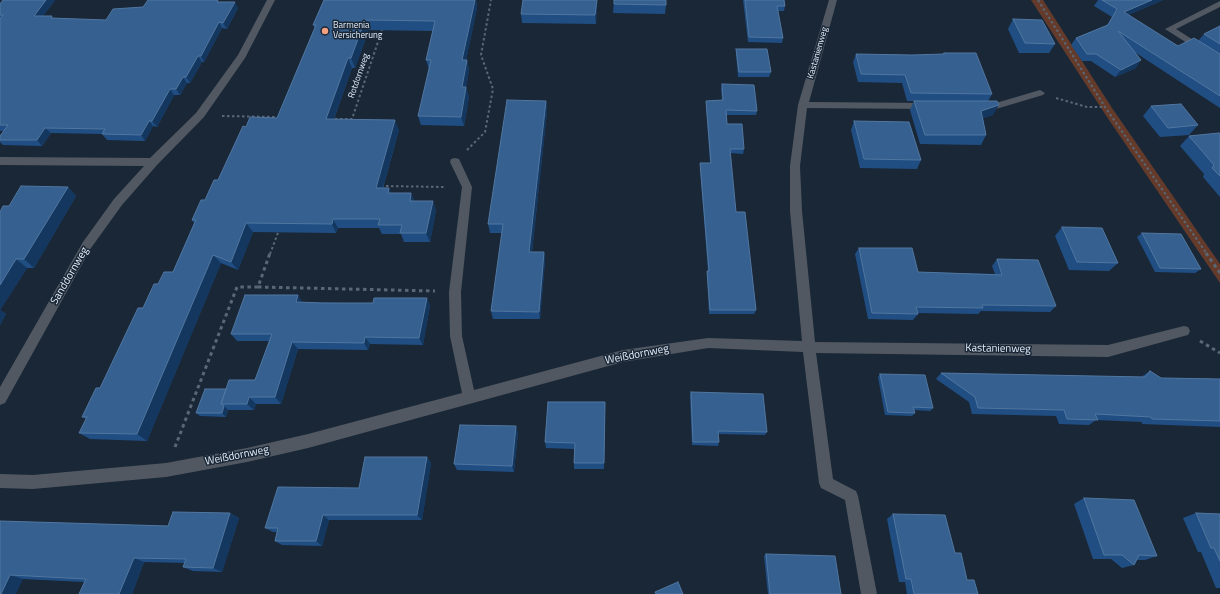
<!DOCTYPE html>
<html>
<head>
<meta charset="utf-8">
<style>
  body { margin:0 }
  canvas { display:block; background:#192737 }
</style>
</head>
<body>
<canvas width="1220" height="594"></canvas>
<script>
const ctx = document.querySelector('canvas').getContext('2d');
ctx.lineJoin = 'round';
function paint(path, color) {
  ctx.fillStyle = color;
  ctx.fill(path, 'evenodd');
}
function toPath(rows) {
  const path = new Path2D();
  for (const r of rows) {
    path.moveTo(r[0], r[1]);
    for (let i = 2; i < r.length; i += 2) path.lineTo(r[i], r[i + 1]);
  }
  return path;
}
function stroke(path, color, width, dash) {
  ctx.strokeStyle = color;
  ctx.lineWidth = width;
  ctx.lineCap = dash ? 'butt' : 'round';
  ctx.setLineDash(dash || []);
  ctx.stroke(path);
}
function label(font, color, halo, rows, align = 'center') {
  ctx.font = font + ' "Titillium Web",sans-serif';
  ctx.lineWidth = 3;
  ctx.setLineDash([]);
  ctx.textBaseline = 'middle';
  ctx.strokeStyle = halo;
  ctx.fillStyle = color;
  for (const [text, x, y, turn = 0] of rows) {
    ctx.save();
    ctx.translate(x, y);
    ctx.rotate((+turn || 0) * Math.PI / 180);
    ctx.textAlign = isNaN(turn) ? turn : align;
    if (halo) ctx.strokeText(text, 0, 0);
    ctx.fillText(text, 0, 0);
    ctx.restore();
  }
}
paint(toPath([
  [1031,0,1043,0,1112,108,1220,264,1220,283,1107,117]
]), '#643b2b');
stroke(toPath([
  [1038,0,1105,107,1207,254],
  [1056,98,1087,107,1104,107],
  [222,116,279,117],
  [330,119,352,119,383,27],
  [467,150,485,132,493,89,481,55,491,0],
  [381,186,446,187],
  [270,254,279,230]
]), '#5a6775', 2, [2.5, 2.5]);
stroke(toPath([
  [1206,253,1220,273],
  [258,287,435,291],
  [1200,341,1220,353],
  [175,447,237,287,258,287,270,253]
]), '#5a6775', 3, [3.5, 3.5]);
paint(toPath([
  [267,0,275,0,245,58,204,117,157,165,122,205,91,248,5,403,0,405,0,387,83,242,114,199,144,166,0,165,0,157,150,158,196,113,238,55,267,0],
  [829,0,837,0,809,102,927,103,932,106,927,109,807,108,800,166,802,211,815,342,1108,345,1184,326,1188,327,1190,331,1188,335,1184,336,1108,357,816,353,833,479,856,491,858,496,877,594,861,594,845,500,821,488,819,483,803,352,708,348,623,362,308,448,247,462,166,477,33,489,0,488,0,474,33,475,166,463,247,448,308,434,462,393,450,336,449,292,462,187,450,162,451,159,455,158,459,159,472,187,461,292,462,336,474,390,623,350,708,338,802,341,790,211,790,166,798,105,829,0],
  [1220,1,1220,7,1176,29,1220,57,1220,64,1165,29,1220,1],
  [1040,90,1045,93,1043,95,996,109,984,109,979,106,984,103,996,103,1040,90]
]), '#515861');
paint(toPath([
  [3,0,55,0,43,16,54,18,106,20,143,7,219,2,238,8,227,29,222,28,204,62,202,62,190,83,187,83,180,95,174,95,157,127,153,126,145,141,107,140,102,134,51,133,42,146,3,145,0,142,0,136,4,131,0,131,0,4],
  [324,0,476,0,477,8,466,60,467,60,469,70,466,87,469,97,464,126,421,125,418,116,429,69,426,60,433,31,369,30,355,68,352,68,334,119,399,130,383,188,391,193,411,193,414,201,436,210,430,242,404,242,401,234,382,234,379,228,338,228,336,233,253,232,238,270,221,263,147,441,90,439,79,433,86,419,82,417,100,388,143,308,158,284,173,272,194,223,192,220,218,180,246,127,277,118,315,29,313,25],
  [614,0,666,5,665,14,613,13],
  [743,0,784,0,785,6,784,11,778,11,783,38,782,43,748,42],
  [1098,0,1163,0,1128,15,1178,46,1198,41,1204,34,1220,26,1220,108,1136,53,1136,68,1115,77,1091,61,1082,61,1071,45,1076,38,1107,25,1112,17,1094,6],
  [597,3,596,24,522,23,521,14],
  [1013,19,1055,44,1049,53,1019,53,1008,29],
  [736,49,771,72,769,77,738,77,736,54],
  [944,53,992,94,988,101,993,115,983,118,986,135,981,145,920,144,910,110,914,101,907,101,902,83,858,82,853,62,856,54,912,55,943,54],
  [722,84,757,111,756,115,727,115,727,124,744,149,743,154,730,153,736,212,756,310,754,314,709,314,707,275,708,271,700,168,700,163,710,163,706,106,706,101,722,100,721,89],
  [546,101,547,111,532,252,544,252,545,261,540,319,493,319,491,311,502,233,490,233,488,224],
  [1151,106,1198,125,1189,135,1160,137,1143,116],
  [854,121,921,160,917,169,860,168,851,130],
  [1220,134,1220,197,1203,177,1204,174,1180,146,1189,136],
  [68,187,76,196,34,268,27,268,0,310,6,314,0,325,0,212,9,206],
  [1062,227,1118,263,1109,271,1069,270,1055,236],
  [1142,233,1201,269,1195,273,1155,272,1137,237],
  [859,248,918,272,995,274,992,266,997,259,1056,306,1050,312,981,311,978,314,917,313,918,314,913,320,868,319,855,254],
  [303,302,430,305,423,345,370,344,368,350,298,349,281,404,256,404,254,410,228,410,226,417,200,416,196,413,226,389,255,380,269,341,237,341,231,334],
  [1150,371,1161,378,1220,379,1220,427,1142,424,1142,422,1096,420,1089,425,1059,424,1056,416,972,414,969,402,936,379,941,373,1141,377],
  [880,374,933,408,930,411,914,410,915,413,912,416,885,415,878,377],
  [691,392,767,432,765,435,718,434,719,442,718,446,692,445,690,395],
  [605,402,604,469,574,469,574,449,546,448,545,442],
  [518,432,514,472,457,470,454,464],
  [427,457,431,463,422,520,329,520,322,546,282,545,275,541,277,532,273,532,265,528,359,488],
  [1084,498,1157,556,1145,560,1137,560,1134,565,1122,568,1111,559,1093,559,1074,504],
  [230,513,239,518,222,572,193,571,183,567,185,563,144,562,132,594,79,594,84,582,23,579,0,594,0,521,168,526],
  [1196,513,1220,514,1220,588,1216,588,1201,552,1198,552,1183,518],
  [893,514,955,553,967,580,978,594,907,594,905,582,899,582,887,519],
  [766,554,841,594,768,594,764,556]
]), '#204e82');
paint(toPath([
  [46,0,55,0,38,22,34,16],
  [475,0,476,0,477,8,464,70,462,60],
  [597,0,597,3,596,24,595,15],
  [1152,0,1163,0,1118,19,1124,12],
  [235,2,238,8,227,29,223,23],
  [365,20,369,30,355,68,351,58],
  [219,22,222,28,204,62,201,56],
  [198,56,202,62,190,83,186,77],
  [348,58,352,68,330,129,326,119],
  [467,60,469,70,465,97,462,87],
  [1141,60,1136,68,1115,77,1121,70],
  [183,77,187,83,180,95,176,89],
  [466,87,469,97,464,126,461,117],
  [170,89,174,95,157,127,152,121],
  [546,101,547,111,531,260,529,252],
  [999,105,993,115,976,120,981,111],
  [395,120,399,130,380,197,376,188],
  [149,121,153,126,145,141,141,135],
  [45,128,51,133,42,146,37,140],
  [68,187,76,196,34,268,24,259],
  [389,188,393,197,388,193],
  [411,193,415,202,410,201],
  [433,201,436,210,430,242,426,233],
  [333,219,338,228,336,233,332,224],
  [246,223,253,232,238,270,231,262],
  [544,252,545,261,540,319,539,312],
  [213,255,221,263,147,441,137,434],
  [16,259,27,268,0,310,6,314,0,325,0,285],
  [298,295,303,303,296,302],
  [427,298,430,305,423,345,419,338],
  [365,337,370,344,368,350,364,343],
  [292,342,298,349,281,404,275,397],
  [249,397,256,404,254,410,247,404],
  [224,406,228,410,226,417,222,413],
  [516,426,518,432,514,472,512,466],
  [427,457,431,463,422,520,417,515],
  [230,513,239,518,222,572,213,568],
  [323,515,329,520,322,546,316,541],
  [134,558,144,562,132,594,119,594],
  [10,575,23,579,16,594,1,594]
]), '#14375f');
const building = toPath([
  [3,0,46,0,34,16,52,16,51,18,106,20,113,9,143,7,148,0,218,0,217,2,235,2,223,23,219,22,201,56,198,56,186,77,183,77,176,89,170,89,152,121,149,121,141,135,102,134,105,129,45,128,37,140,0,140,0,136,8,125,0,125,0,19,3,15,0,15,0,4,3,0],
  [324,0,475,0,462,60,467,60,462,87,466,87,461,117,418,116,431,60,426,60,435,21,365,20,351,58,348,58,326,119,395,120,376,188,389,188,388,193,411,193,410,201,433,201,426,233,400,233,402,225,378,225,380,219,333,219,332,224,246,223,231,262,213,255,137,434,79,433,87,417,82,417,96,388,100,388,138,308,143,308,154,284,158,284,164,272,173,272,196,220,192,220,201,200,205,200,214,180,218,180,243,126,246,127,250,117,277,118,316,25,313,25,324,0],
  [523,0,597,0,595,15,521,14,523,0],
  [614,0,666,0,666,5,614,4,614,0],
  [745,0,784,0,785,6,777,6,783,38,749,37,745,0],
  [1102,0,1152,0,1124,12,1178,46,1194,38,1220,54,1220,96,1118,31,1141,60,1121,70,1096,54,1087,54,1076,38,1108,25,1117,9,1102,0],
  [1013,19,1042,20,1055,44,1025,43,1013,19],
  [1220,26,1220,44,1204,34,1220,26],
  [736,49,767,49,771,72,739,72,736,49],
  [944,53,976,53,992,94,911,93,905,75,861,74,856,54,912,55,944,54,944,53],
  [722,84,754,85,757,111,726,110,727,124,742,124,744,149,730,149,736,212,745,212,756,310,710,310,707,271,709,271,700,163,711,163,706,101,723,100,722,84],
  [507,100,546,101,529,252,544,252,539,312,491,311,503,224,488,224,507,100],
  [914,101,997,101,999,105,981,111,986,135,925,135,914,101],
  [1181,104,1198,125,1168,128,1151,106,1181,104],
  [854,121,909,122,921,160,864,159,854,121],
  [1219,133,1220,134,1220,176,1212,168,1214,165,1189,136,1219,133],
  [21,186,68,187,24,259,16,259,0,285,0,212,3,206,9,206,21,186],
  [1062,227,1102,228,1118,263,1077,262,1062,227],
  [1142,233,1181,234,1201,269,1160,268,1142,233],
  [859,248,912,248,918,272,1002,275,997,259,1038,260,1056,306,982,305,983,308,916,307,918,314,872,313,859,248],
  [245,295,298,295,296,302,322,303,373,303,374,298,427,298,419,338,365,337,364,343,292,342,275,397,249,397,247,404,221,404,229,380,255,380,272,334,231,334,245,295],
  [1150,371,1161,378,1220,379,1220,421,1152,419,1151,417,1095,414,1098,420,1067,419,1064,410,978,408,975,397,941,373,1145,377,1150,371],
  [880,374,925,375,933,408,913,407,915,413,888,412,880,374],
  [205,389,226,389,221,404,224,406,222,413,196,413,205,389],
  [691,392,763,394,767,432,718,431,719,442,693,442,691,392],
  [548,402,605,402,604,463,574,463,575,443,545,442,548,402],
  [460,425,516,426,512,466,454,464,460,425],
  [365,457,427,457,417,515,323,515,316,541,275,541,278,528,265,528,278,487,359,488,365,457],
  [1084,498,1134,500,1157,556,1139,555,1134,565,1122,555,1104,555,1084,498],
  [173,512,230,513,213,568,183,567,186,559,134,558,119,594,79,594,86,579,10,575,1,594,0,594,0,521,168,526,173,512],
  [1196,513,1220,514,1220,561,1214,548,1211,548,1196,513],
  [893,514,945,515,955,553,961,553,967,580,974,580,978,594,914,594,911,579,906,579,893,514],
  [766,554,835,556,841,594,770,594,766,554],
  [678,582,683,594,656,594,655,592,678,582]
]);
paint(building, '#35608f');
stroke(building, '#5176a0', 1);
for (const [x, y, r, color] of [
  [325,31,4,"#f2a080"]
]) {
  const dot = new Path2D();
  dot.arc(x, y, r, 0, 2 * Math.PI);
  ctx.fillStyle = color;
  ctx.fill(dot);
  stroke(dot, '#192737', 1.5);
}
label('9px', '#e7f0fb', '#192737', [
  ["Barmenia",333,26],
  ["Versicherung",333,36]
], 'left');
label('9px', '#e7f0fb', '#192737', [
  ["Kastanienweg",818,53,-74],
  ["Rotdornweg",359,76,-71]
]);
label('11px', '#e7f0fb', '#192737', [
  ["Sanddornweg",70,276,-60],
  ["Kastanienweg",998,349,1],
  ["Weißdornweg",637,355,-11],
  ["Weißdornweg",237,456,-11]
]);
</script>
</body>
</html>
